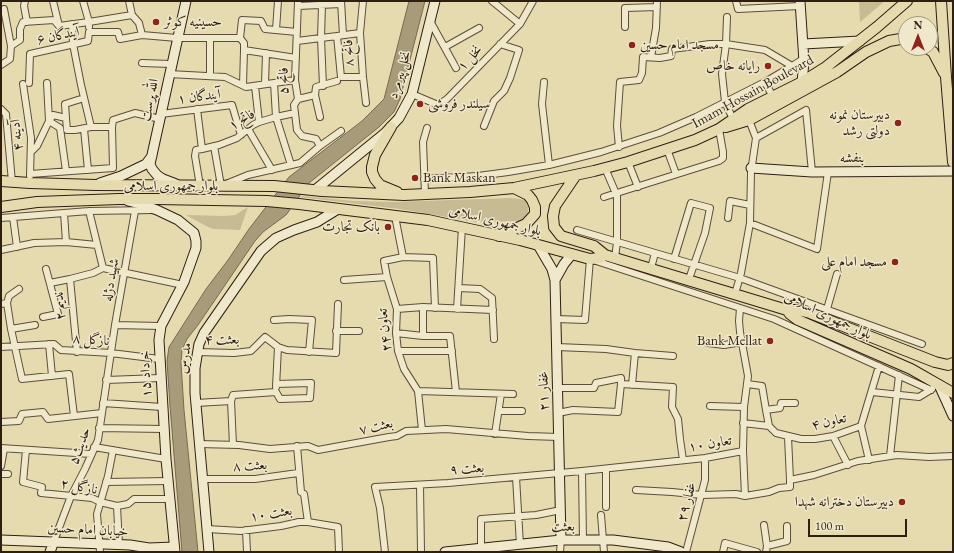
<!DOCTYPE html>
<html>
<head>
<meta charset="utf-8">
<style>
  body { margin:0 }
  #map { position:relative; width:954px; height:553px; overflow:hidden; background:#e6dbaf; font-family:"EB Garamond",serif }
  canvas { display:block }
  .frame { position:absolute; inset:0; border:2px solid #2f1f13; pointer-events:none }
  .north { position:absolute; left:898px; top:16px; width:40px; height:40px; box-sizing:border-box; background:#efe8cb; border:1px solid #a29881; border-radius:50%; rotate:0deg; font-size:11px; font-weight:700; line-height:16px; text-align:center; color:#2f1f13 }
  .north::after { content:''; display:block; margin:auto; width:14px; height:18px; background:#8f2418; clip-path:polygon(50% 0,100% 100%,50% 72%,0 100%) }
  .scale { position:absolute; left:808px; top:519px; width:99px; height:18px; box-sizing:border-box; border:2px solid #2f1f13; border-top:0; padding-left:5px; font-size:12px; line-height:14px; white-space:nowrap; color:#2f1f13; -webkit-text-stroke:3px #efe8cb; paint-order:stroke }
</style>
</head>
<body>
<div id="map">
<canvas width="954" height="553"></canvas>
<div class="frame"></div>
<div class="north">N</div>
<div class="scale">100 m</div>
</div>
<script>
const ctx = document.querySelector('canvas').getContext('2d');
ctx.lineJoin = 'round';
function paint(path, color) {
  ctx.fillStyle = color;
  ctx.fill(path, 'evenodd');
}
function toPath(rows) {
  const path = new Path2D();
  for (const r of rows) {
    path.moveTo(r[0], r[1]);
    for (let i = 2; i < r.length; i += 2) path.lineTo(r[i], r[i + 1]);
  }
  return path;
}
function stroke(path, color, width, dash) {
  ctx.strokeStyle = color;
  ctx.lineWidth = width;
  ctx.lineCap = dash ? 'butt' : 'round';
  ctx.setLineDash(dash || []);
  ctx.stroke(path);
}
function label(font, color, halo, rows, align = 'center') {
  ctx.font = font + ' "EB Garamond",Amiri,serif';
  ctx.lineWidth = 3;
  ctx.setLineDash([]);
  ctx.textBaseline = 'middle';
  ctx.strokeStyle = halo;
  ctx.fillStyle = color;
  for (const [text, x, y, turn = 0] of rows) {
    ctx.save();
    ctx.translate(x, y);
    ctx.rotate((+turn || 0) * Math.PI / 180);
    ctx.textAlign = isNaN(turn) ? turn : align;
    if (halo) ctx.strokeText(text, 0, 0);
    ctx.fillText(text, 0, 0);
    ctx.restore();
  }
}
paint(toPath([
  [859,1,885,1,860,22],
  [303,196,354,201,395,202,510,198,520,199,526,201,529,207,527,216,523,221,476,222,400,209,300,197],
  [248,207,240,230,213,229,206,226,186,215,224,216,235,215]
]), '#c7bb94');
const water = toPath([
  [409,1,425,1,400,99,394,112,379,127,309,183,286,215,263,232,255,241,198,325,187,339,182,350,181,363,184,410,198,552,182,552,170,406,167,361,169,347,206,289,228,260,249,229,289,177,362,121,384,99,409,1]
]);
paint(water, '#a89b7a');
stroke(water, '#786951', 1);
const street = toPath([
  [25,1,24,6,27,22],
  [53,1,59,26],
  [83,1,89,22,89,27],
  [129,1,132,15,139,23,142,35],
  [298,1,295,80,298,99,294,105,297,130,302,136,316,139,320,146],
  [341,1,343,35],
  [363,1,360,33,363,77,366,103],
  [492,1,520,24],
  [736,1,738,9,800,6],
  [322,5,321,38,323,86],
  [298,6,341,4],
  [727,17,726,44,722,74,725,102,733,119],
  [430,21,456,68],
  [72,24,73,44,81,85,91,127],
  [625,27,625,8,657,7],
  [276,30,278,1],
  [360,33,337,36,341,77,363,77],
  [210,38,210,76],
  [240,38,242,20,261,21,265,29,297,32],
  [297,41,337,36],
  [11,46,20,40,20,29,23,22,54,20,59,26,89,22,132,15],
  [445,47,479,28],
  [651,57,656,28,657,1],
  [142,63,171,64],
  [1,65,10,59,11,46,4,9],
  [169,74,225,77,246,87,295,80],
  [544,82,542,104,549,165],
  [765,82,773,97],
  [29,83,30,54,88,41,89,32,118,32,120,39,142,35,177,38,240,38,244,43,244,50,296,58],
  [47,83,49,121,60,128,66,171],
  [274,83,276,117,291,165],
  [23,84,31,138,30,176],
  [265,84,266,53],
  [243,85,244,50],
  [255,86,259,122],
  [412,94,438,105,447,99,520,24,533,1],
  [315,95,320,117],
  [298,99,315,95,316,87,337,81],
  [1,109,6,114,12,182],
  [197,109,202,149,196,150,195,156,200,186],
  [161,114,232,105,241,135],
  [66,118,65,104,84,98],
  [484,126,494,101,504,91,510,78,519,50,500,44],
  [84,129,88,170],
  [248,129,272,170],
  [756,138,806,110,812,172],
  [214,146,221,186,248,175,300,163,320,146,341,131],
  [619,147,617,126,620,82,639,80,642,73,643,57,660,58,671,56,672,49,710,44,726,44,765,50,792,66,803,59],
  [202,149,219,145,237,138,253,125,259,122,276,117,295,113],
  [667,149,676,174],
  [31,152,37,146,49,121,53,115,66,118,67,130,75,130,91,127,112,127,113,120,135,113,160,119],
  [628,162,638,187],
  [605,168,617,196,617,242,615,258],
  [30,174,113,168,112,127],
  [424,179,478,176,508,172,549,165,601,152,659,133,696,117,765,82,792,66],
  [425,194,423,142,427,128],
  [604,197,719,161,723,158,723,152,719,129],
  [64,213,66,242],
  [395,216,403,257,384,261,387,277,397,309,396,333,398,351,404,369,418,391,422,430],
  [13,217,17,247],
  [1,218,89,211,153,210],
  [728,218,730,201,750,205],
  [750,223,817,249,828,172],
  [577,230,740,278,922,344],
  [1,250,34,243,66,242,97,245],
  [403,257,433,258,435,308],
  [674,259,691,203,710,208,705,233,689,279],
  [103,268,183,285],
  [651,268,655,253],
  [344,280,387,277],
  [50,283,70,279],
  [459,288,480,289,492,298,494,339],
  [735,294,741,273,750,223,751,172,756,138,749,120],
  [7,303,9,296,19,289],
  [1,304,7,303,11,329,35,325],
  [397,309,423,307,493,310],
  [457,309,462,227],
  [827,309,837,274],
  [43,317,58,314,46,269],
  [556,319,585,320,590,259,774,319,931,390],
  [274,320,289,319,312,320,309,352],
  [115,325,161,326],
  [11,329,22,379,69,374,74,416],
  [336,331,359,331],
  [396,333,423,336,450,336,456,392],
  [423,336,423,307],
  [708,343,724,345,742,342],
  [49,344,52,376],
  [1,347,54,344,61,350,111,353,159,359],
  [557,347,606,349,635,353,673,356],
  [398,351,452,351],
  [77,352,70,279,93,273,103,268,89,211],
  [197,352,234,353,251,351,265,337,278,347,287,350,336,353,338,304],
  [106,380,160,378],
  [747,384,762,386,766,410],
  [632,385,635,353],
  [276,387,278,347],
  [558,388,594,388,596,383,621,378,621,384,673,387,672,407,678,419,680,439,683,460],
  [418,391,513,394],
  [872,392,919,397,932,389],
  [231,401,233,445],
  [103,403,162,407],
  [196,403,231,401,233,395,276,392,280,399,310,398,311,383,276,384],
  [710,406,744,407],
  [499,411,522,411],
  [558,413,573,410,618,412,621,384],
  [1,422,19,421,22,414,43,412,48,419,102,413],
  [743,423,769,426,776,433,801,439,815,439,833,436,861,426],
  [769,426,766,410,780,408,781,403,795,403],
  [99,428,164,429],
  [495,434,501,394],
  [833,436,848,465],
  [788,437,790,480],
  [199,444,239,445,270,449,308,446,318,450,389,437,397,436,406,431,446,429,528,436,559,437],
  [297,446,301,492,304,494,308,522],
  [94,447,166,459],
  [1,448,91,454],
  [26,450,23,482,42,487,41,493,92,498,100,502,117,506,128,504,134,499,169,499],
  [743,451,745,496],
  [890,456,899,375],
  [869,460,861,426,879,366],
  [1,466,4,449],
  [582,471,583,541],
  [1,474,8,474],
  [516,477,520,545],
  [202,479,255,479,298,473],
  [106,482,168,481],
  [420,485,421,552],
  [636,490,672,492,702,495,736,494,745,496,769,492,779,488,790,487,790,480,814,475,858,461,897,455,929,457,953,456],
  [117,506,119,545],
  [606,507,606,469],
  [601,515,604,552],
  [764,525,767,546,766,552],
  [207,529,241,531,281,526,299,522,308,522,338,527,339,552],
  [246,530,247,552],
  [54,541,71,496,85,469,98,440,115,325,135,211],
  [767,546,787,541,787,526],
  [481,548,481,519,536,515,561,510],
  [100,552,97,514,108,476,113,450],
  [385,552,380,508,375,487,448,483,582,471,705,458,743,451,744,407,748,376,740,332,739,321,740,308],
  [560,552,561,540],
  [686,552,705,480,705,458],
  [723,552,725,543,757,552]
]);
const secondary = toPath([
  [800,1,804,62,802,82],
  [803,44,860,41],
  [751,168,812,172,953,171],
  [100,183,121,176,146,164,152,156],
  [176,184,163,179,157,175,152,169,150,164,186,1],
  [315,190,385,133,399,118,412,94,435,1],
  [128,201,140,204,157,210,178,220,194,233,196,241,196,248,184,282,161,326,159,340,166,459,175,552],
  [538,245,552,269,555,280,561,540],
  [555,280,564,264,572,254],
  [939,385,953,416],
  [1,540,130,545,149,548,174,547],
  [50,552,54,541],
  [209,552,195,393,195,368,199,344,204,333,261,251,276,238,294,230,317,222,338,209],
  [445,552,561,540,613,540,668,547,681,552]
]);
const primary = toPath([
  [941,1,946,77,953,162],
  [927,48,933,52,944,73],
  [391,127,375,155,372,167,372,172,375,179,380,185,397,192],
  [726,127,749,120,837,72,866,52,889,41,906,38],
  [576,175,555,206,553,216,554,227,561,236,594,246,605,255],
  [1,181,30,183,96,185,274,186,322,191,404,195,470,192,514,188,594,171,628,162,695,140,719,129,748,109,802,82,826,67,877,27,907,1],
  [1,207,37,202,119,199,157,199,267,201,299,204,428,220,520,240,590,259,600,258,605,255,787,310,790,314,798,320,911,369,953,393],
  [499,236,526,224,535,214,535,207,532,200,528,195,514,188],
  [787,310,798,310,810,313,935,362,948,365,953,363]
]);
stroke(street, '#5d4e3a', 8);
stroke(secondary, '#2f1f13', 11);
stroke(primary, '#2f1f13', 12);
stroke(street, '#efe8cb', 6);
stroke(secondary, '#efe8cb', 9);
stroke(primary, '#e6dbaf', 10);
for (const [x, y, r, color] of [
  [156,22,4,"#8f2418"],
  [632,45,4,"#8f2418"],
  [768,66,4,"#8f2418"],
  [420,104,4,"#8f2418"],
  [898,123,4,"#8f2418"],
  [415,178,4,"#8f2418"],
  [388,227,4,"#8f2418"],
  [895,262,4,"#8f2418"],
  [770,341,4,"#8f2418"],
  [902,502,4,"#8f2418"]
]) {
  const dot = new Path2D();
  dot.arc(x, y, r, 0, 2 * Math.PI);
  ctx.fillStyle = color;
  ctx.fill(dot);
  stroke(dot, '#efe8cb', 1.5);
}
label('14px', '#2f1f13', '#efe8cb', [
  ["حسینیه کوثر",164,22,"left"],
  ["مسجد امام حسین",640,45,"left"],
  ["رایانه خاص",760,66],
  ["سیلندر فروشی",428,104,"left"],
  ["دبیرستان نمونه",890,115],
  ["دولتی رشد",890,131],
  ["Bank Maskan",423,178,"left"],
  ["بانک تجارت",380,227],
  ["مسجد امام علی",887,262],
  ["Bank Mellat",762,341],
  ["دبیرستان دخترانه شهدا",894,502]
], 'right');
label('14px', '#2f1f13', '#efe8cb', [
  ["آیندگان ۶",58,36,-12],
  ["فاتح ۸",349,53,-93],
  ["نخل ۱",470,58,-47],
  ["نخل پیرمرد",400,75,-73],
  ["فاتح ۵",284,81,-91],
  ["Imam Hossain Boulevard",753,92,-29],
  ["آیندگان ۱",199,97,-7],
  ["الله پرست",150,100,-78],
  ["فاتح ۱",242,120,-30],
  ["آدینه ۴",17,135,-96],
  ["بنفشه",852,158],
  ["بلوار جمهوری اسلامی",171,186],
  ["بلوار جمهوری اسلامی",495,221,13],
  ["شهید دژله",111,280,-80],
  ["ندیم ۲",60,306,-95],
  ["بلوار جمهوری اسلامی",828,316,25],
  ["تعاون ۲۴",385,330,-96],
  ["نازگل ۸",91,340,4],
  ["بعثت ۴",222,340,-1],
  ["مدرس",185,358,-81],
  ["۱۵ خرداد",146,374,-93],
  ["غفار ۲۱",544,391,-91],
  ["تعاون ۴",829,422,-13],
  ["بعثت ۷",376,427,-13],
  ["تعاون ۱۰",710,444,-9],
  ["حدیث۵",80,446,-70],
  ["بعثت ۸",250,466,-3],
  ["بعثت ۹",467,469,-4],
  ["نازگل ۲",79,487,10],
  ["غفار ۲۹",687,502,-75],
  ["بعثت ۱۰",271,514,-9],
  ["بعثت",563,527,-2],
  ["خیابان امام حسین",88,530,3]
]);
</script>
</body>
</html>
